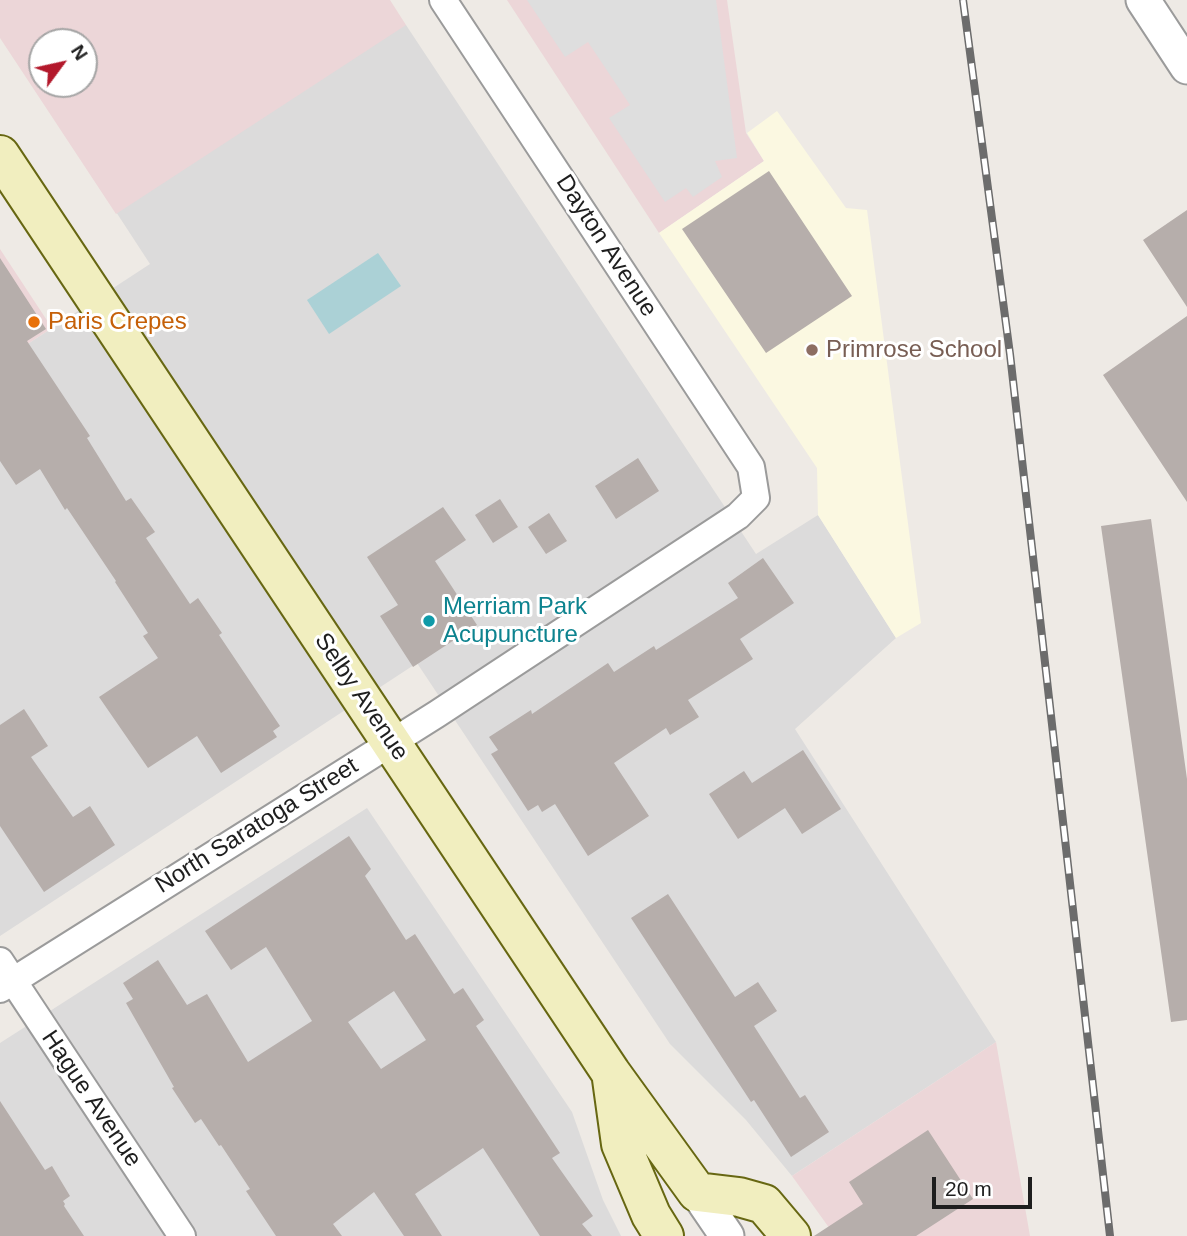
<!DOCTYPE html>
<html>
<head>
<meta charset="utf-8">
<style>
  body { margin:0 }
  #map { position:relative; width:1187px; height:1236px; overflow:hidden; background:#eeeae5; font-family:Arial,sans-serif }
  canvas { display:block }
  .north { position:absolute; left:28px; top:28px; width:70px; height:70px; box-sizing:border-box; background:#fff; border:2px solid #a5a5a5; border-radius:50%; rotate:57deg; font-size:19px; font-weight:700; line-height:28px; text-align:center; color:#1e1e1e }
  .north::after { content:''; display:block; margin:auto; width:24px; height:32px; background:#b3182b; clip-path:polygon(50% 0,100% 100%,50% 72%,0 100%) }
  .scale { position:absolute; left:932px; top:1177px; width:100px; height:32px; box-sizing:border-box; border:4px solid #1e1e1e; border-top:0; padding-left:9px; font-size:21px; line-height:24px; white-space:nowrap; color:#1e1e1e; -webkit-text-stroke:5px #fff; paint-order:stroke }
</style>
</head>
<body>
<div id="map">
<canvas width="1187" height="1236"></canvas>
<div class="north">N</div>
<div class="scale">20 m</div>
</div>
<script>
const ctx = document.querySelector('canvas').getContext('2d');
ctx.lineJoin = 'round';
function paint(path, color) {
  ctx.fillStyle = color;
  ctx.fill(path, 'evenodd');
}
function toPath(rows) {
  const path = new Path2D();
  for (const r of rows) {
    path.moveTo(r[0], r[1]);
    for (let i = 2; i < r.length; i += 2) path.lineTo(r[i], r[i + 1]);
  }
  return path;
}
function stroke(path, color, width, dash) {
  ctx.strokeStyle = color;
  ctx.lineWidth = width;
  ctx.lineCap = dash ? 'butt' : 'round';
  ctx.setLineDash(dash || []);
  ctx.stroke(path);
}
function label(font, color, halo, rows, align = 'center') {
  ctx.font = font + ' Arial,sans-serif';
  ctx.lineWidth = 6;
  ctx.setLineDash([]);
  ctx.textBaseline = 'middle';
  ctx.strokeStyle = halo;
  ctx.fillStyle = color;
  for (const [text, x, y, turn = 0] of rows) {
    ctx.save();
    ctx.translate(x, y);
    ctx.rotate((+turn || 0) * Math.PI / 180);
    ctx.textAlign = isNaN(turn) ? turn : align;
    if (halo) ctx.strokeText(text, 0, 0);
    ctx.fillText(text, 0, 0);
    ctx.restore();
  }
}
paint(toPath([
  [0,0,406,25,756,554,818,515,896,638,795,729,996,1042,792,1176,746,1120,670,1044,417,663,0,936,0,362,150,264,0,34],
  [42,42,84,42,84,84,42,84],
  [367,808,572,1112,603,1200,621,1236,0,1236,0,1043]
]), '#dcdbdb');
paint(toPath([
  [0,0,390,0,406,25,116,214,0,38],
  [42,42,84,42,84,84,42,84],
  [507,0,727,0,746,133,764,161,659,233],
  [0,249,52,328,0,362],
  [996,1042,1030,1236,835,1236,792,1176]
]), '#ecd6d8');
paint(toPath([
  [777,111,846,208,867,210,921,623,896,638,818,515,817,468,659,233,764,161,747,133]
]), '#fbf8e1');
paint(toPath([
  [527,0,716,0,737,158,715,161,722,177,693,197,686,188,665,202,609,118,630,105,588,42,565,57]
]), '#dedede');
paint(toPath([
  [378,253,401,286,329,334,307,300]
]), '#abd1d6');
paint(toPath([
  [769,171,852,296,766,353,682,229],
  [1187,210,1187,307,1143,240],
  [0,258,46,329,27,341,90,436,87,438,126,501,131,498,155,532,146,538,190,604,198,598,222,633,219,635,280,726,273,731,277,737,221,773,197,736,148,768,99,697,158,658,143,636,148,633,115,582,116,581,67,508,65,510,40,469,16,485,0,461],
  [1187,316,1187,502,1103,375],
  [638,458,659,491,616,519,595,486],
  [500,499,518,527,493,543,475,515],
  [443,507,466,540,435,561,477,625,413,667,380,616,398,605,367,557],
  [549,513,567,541,546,554,528,527],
  [1151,519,1187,779,1187,1020,1171,1022,1101,526],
  [763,558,794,603,740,639,753,659,688,700,699,717,670,735,666,728,614,763,649,816,588,856,555,804,542,812,538,805,528,811,491,754,498,750,489,737,531,710,532,714,608,663,614,672,654,646,656,650,738,598,728,583],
  [24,709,48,746,31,757,73,817,90,806,115,845,44,892,0,826,0,725],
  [803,750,841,809,802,834,785,808,738,839,709,794,744,771,752,783],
  [349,836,371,869,365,876,406,940,415,934,454,994,463,988,484,1020,476,1026,560,1153,552,1158,593,1216,582,1224,592,1236,540,1236,483,1148,415,1194,442,1236,404,1236,374,1192,333,1224,342,1236,276,1236,246,1191,250,1189,221,1145,219,1146,201,1119,195,1123,172,1088,174,1087,126,1003,133,999,123,983,158,960,187,1005,207,994,248,1062,312,1021,266,947,231,970,205,931],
  [394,991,426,1040,381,1069,348,1022],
  [668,894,735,997,758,982,777,1011,754,1026,800,1098,805,1095,829,1132,791,1157,754,1100,751,1102,631,918],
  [0,1101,45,1170,52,1166,70,1196,63,1201,65,1204,64,1206,84,1236,0,1236],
  [928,1130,973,1199,916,1236,814,1236,863,1204,849,1182]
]), '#b6aeab');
const minor = toPath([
  [0,961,182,1236],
  [0,989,437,714,738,516,756,498,751,467,443,0]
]);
const tertiary = toPath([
  [1143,0,1187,67],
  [697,1192,727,1236]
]);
const secondary = toPath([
  [0,155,611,1073,697,1192,739,1197,764,1204,791,1236],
  [612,1079,621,1144,651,1215,664,1236]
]);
stroke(minor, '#9b9b9b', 30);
stroke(tertiary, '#9b9b9b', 37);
stroke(secondary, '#676712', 42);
stroke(minor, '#fff', 26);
stroke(tertiary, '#fff', 33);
stroke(secondary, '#f1eebf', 38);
const rail = toPath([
  [963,0,1010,354,1110,1236]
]);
stroke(rail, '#6c6c6c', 8);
stroke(rail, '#fff', 5, [16]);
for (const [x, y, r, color] of [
  [34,322,7,"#e8710a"],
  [812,350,7,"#8d6e63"],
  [429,621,7,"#0f9aa8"]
]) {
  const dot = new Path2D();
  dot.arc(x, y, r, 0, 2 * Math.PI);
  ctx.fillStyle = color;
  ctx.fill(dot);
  stroke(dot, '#fff', 2.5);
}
label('24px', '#1e1e1e', '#fff', [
  ["Dayton Avenue",606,246,57],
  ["Selby Avenue",361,697,56],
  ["North Saratoga Street",257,826,-32],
  ["Hague Avenue",91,1099,56]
]);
label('24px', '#c56008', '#fff', [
  ["Paris Crepes",48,322]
], 'left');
label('24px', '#785e54', '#fff', [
  ["Primrose School",826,350]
], 'left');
label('24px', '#0d838f', '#fff', [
  ["Merriam Park",443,607],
  ["Acupuncture",443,635]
], 'left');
</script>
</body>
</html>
